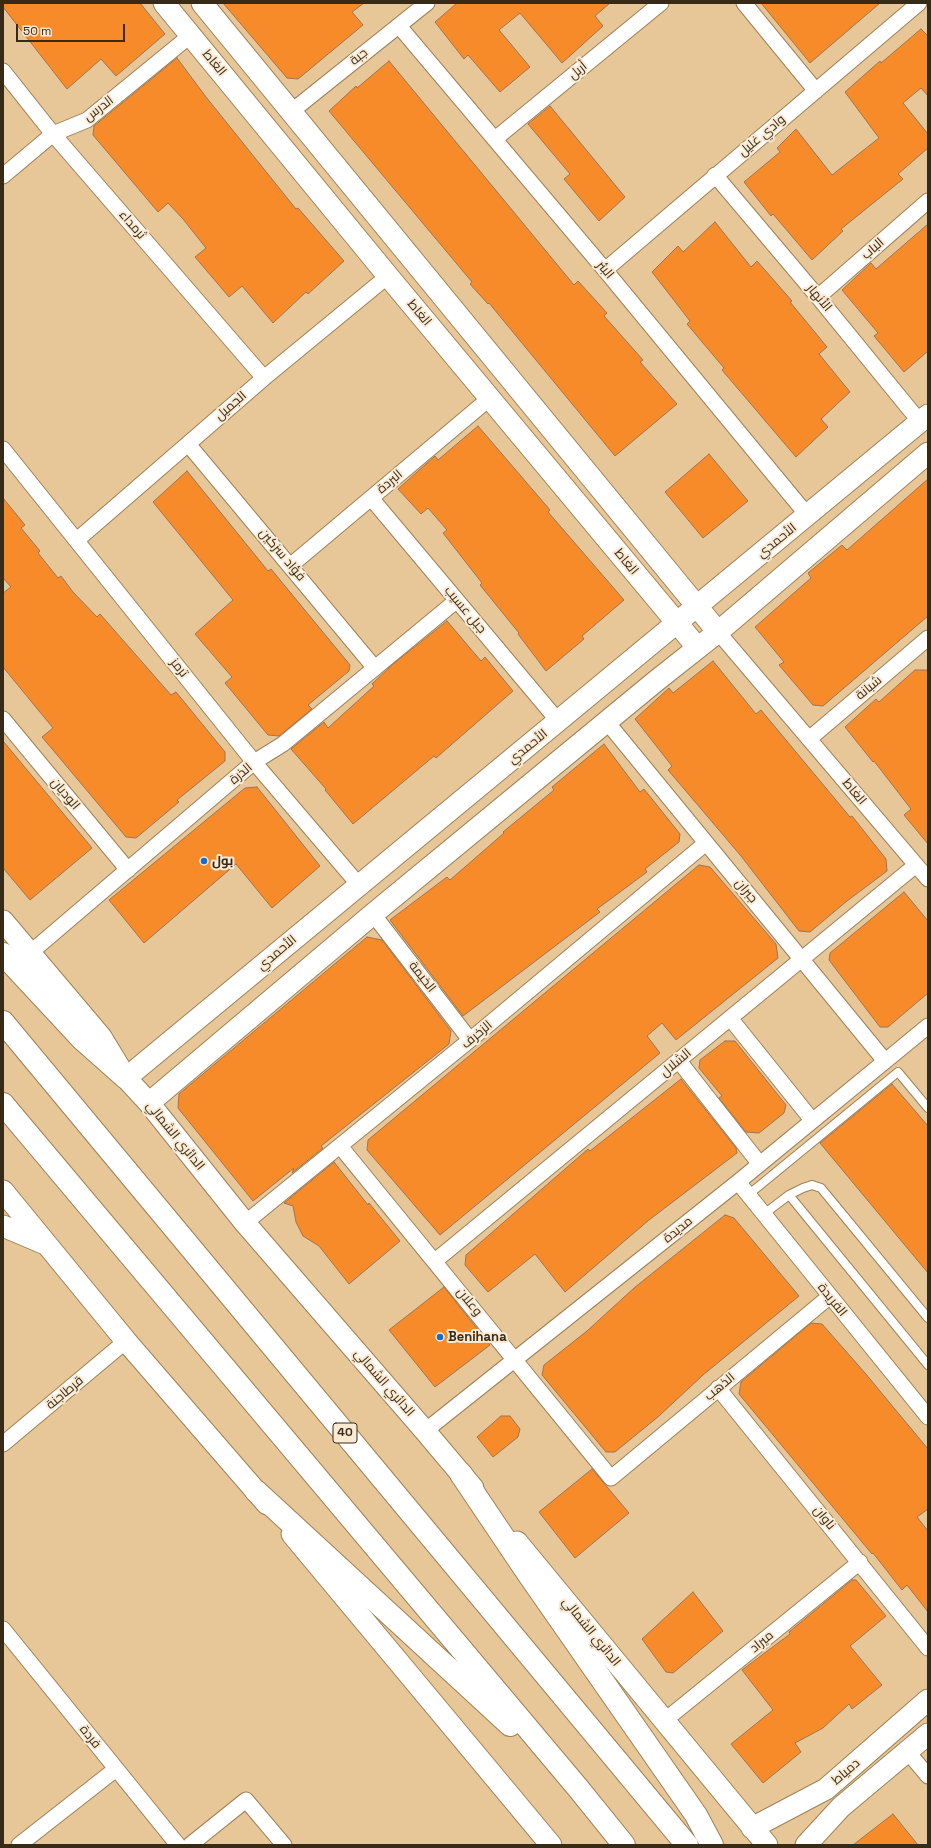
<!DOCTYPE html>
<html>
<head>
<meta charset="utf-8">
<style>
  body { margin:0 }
  #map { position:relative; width:931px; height:1848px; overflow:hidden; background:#e7c798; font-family:"Space Grotesk",sans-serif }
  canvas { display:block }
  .frame { position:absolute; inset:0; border:4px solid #372b18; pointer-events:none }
  .scale { position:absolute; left:16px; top:24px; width:109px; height:18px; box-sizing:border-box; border:2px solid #372b18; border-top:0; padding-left:5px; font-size:12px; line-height:14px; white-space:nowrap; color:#372b18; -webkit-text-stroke:3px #fbead3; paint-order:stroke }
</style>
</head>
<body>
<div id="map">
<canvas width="931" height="1848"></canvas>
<div class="frame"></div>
<div class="scale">50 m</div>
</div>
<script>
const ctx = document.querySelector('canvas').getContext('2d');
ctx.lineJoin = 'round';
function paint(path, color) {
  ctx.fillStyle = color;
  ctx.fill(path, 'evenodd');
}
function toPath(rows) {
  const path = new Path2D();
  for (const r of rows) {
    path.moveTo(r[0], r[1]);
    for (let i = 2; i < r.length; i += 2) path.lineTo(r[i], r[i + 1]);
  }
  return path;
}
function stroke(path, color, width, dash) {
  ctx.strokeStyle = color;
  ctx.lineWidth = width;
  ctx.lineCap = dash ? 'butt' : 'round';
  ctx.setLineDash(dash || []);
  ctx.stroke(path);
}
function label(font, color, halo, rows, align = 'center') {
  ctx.font = font + ' "Space Grotesk",Cairo,sans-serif';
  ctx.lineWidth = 4;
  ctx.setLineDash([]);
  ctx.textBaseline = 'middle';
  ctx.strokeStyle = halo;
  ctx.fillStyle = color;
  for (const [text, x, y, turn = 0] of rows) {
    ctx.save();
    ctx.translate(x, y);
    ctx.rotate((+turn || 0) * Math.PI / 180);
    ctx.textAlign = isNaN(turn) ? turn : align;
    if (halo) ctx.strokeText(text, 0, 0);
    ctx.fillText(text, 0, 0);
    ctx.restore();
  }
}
const building = toPath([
  [3,3,140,3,165,34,116,76,101,59,67,89,3,7,3,3],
  [223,3,364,3,352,12,363,25,298,79,287,78,223,3],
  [457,3,610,3,595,16,603,26,562,63,520,13,499,30,530,67,500,92,468,55,464,59,435,22,457,3],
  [761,3,880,3,810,63,761,3],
  [921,29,928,36,928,96,921,88,903,103,928,134,928,148,898,174,903,179,841,229,843,231,812,260,773,214,771,216,744,182,780,152,777,148,796,129,832,175,879,138,845,92,880,61,881,63,921,29],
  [177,58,206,97,296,209,298,208,344,261,308,294,306,292,273,323,242,286,229,297,195,257,206,248,183,219,168,203,158,212,93,135,94,126,177,58],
  [389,61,574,285,578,281,607,313,604,316,643,360,640,362,677,404,615,456,489,303,488,304,470,284,472,282,329,111,356,86,357,88,389,61],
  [550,106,625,197,599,221,564,179,570,174,528,124,550,106],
  [715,222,751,267,757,261,792,301,790,302,827,347,819,354,850,392,821,419,828,427,796,457,722,370,724,368,687,324,690,321,652,272,678,246,683,252,715,222],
  [928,224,928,351,904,372,874,336,878,333,842,290,871,263,876,269,928,224],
  [478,426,550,510,548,512,624,600,582,636,584,639,546,671,518,634,519,633,480,585,482,583,443,533,447,530,428,508,421,514,398,489,435,456,438,460,478,426],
  [709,454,748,501,703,538,665,492,709,454],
  [187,471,268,571,271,569,350,665,349,671,308,705,312,709,279,736,268,735,225,683,232,677,195,634,233,600,153,502,187,471],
  [928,479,928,616,823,706,813,705,779,665,784,662,755,627,811,578,808,573,842,545,847,550,928,479],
  [3,498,25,525,21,528,40,551,38,553,58,578,61,576,73,592,97,617,100,614,171,695,176,692,225,752,225,761,177,800,179,802,136,838,126,837,42,737,53,728,3,667,3,593,11,587,3,578,3,498],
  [447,621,481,661,485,657,513,691,436,758,434,756,353,824,325,790,326,789,291,749,324,722,328,728,374,686,372,684,392,665,447,621],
  [713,661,756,714,761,710,850,817,852,816,886,859,887,871,847,901,810,932,799,931,741,856,668,770,672,766,635,719,669,688,673,693,713,661],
  [915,670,928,670,928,844,904,815,911,809,874,761,873,762,845,727,876,699,879,702,915,670],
  [3,741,92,848,30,900,3,868,3,741],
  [604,744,640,792,644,789,680,834,679,842,645,869,647,872,597,909,600,912,463,1016,390,920,447,877,450,880,504,833,503,832,554,790,552,787,604,744],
  [257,787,320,866,272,908,236,864,144,943,109,900,245,788,257,787],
  [699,865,710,867,776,944,778,958,676,1040,662,1023,647,1036,660,1053,440,1235,367,1150,368,1140,699,865],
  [904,892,928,921,928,993,888,1027,880,1027,829,960,830,953,904,892],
  [367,937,382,940,451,1031,449,1044,321,1146,323,1148,292,1173,294,1168,253,1201,178,1108,179,1094,367,937],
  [725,1041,735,1041,786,1105,784,1113,759,1133,746,1132,719,1098,722,1096,699,1068,700,1060,725,1041],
  [681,1079,736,1148,737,1153,649,1220,565,1292,535,1254,488,1292,465,1265,466,1255,588,1149,590,1151,681,1079],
  [892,1084,928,1126,928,1273,820,1143,892,1084],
  [334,1162,368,1205,369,1203,400,1241,349,1284,319,1246,303,1236,296,1222,293,1206,284,1203,334,1162],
  [725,1215,734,1218,799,1296,703,1375,659,1416,615,1452,606,1452,542,1375,544,1365,587,1331,634,1288,725,1215],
  [444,1287,490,1345,435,1387,389,1330,444,1287],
  [811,1323,822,1324,865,1373,928,1449,928,1509,917,1517,928,1531,928,1612,907,1585,902,1590,873,1553,872,1554,739,1394,741,1382,811,1323],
  [501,1416,510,1416,520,1429,518,1437,493,1457,477,1437,501,1416],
  [592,1469,629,1513,575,1558,539,1512,592,1469],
  [852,1580,856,1580,886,1616,850,1646,882,1685,852,1709,849,1704,823,1728,795,1743,801,1752,763,1783,731,1744,773,1710,742,1670,790,1634,789,1632,852,1580],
  [693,1592,723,1631,673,1673,666,1672,642,1639,693,1592],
  [893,1814,918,1845,853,1845,893,1814]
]);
paint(building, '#f88b29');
stroke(building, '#9f7354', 1);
const lane = toPath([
  [748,1195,898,1072,928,1108],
  [789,1195,928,1365],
  [764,1214,789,1195,803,1188,812,1185,821,1188,928,1318]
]);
const street = toPath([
  [744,3,816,91],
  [399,26,605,270,808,516],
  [3,71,53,134,264,378],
  [292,111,427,3],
  [495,139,661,3],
  [715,175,818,297,920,422],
  [3,176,53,134,87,120,191,35],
  [605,270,919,3],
  [818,297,928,201],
  [188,444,374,667],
  [3,449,254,762,359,885],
  [371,498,559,722],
  [77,540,264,378,388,276],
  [290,566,490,398],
  [718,632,928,879],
  [3,719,128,870],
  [607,722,885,1061],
  [809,739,928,638],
  [373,914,470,1040],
  [30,953,254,762,283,744,456,601],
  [730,1018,812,1120],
  [679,1061,759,1163],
  [340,1146,611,1478,829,1297],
  [738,1182,928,1417],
  [245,1223,470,1040,706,843],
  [435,1261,916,865],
  [718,1388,928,1648],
  [425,1431,738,1182,928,1026],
  [3,1444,126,1341],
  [3,1629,178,1845],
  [664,1721,860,1562],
  [907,1751,928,1776],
  [19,1845,116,1769],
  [190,1845,246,1800,284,1845]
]);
const secondary = toPath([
  [164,3,388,276,697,647],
  [202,3,718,632],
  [3,921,101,1037,126,1078,149,1103,245,1223,425,1431,473,1488],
  [126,1078,928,415],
  [149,1103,373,914,656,681,718,632,928,453],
  [3,1191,126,1341,267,1504],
  [3,1226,43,1243],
  [292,1534,551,1845],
  [517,1542,767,1845],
  [752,1828,826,1789,928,1700],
  [806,1845,841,1807,928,1734]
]);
const highway = toPath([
  [3,954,82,1039,126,1078],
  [3,1022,687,1845],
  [3,1104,578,1788,624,1845],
  [461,1474,529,1575,696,1815,712,1845],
  [256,1491,510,1725]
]);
stroke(lane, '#9f8155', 10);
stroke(street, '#9f8155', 17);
stroke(secondary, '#9f8155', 23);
stroke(highway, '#9f8155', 24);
stroke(lane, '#fff', 8);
stroke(street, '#fff', 15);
stroke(secondary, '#fff', 21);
stroke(highway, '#fff', 22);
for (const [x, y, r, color] of [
  [204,861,4,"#126cd6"],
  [440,1337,4,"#126cd6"]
]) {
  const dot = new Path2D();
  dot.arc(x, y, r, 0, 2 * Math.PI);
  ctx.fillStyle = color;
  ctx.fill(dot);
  stroke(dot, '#fbead3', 1.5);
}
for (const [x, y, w] of [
  [345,1433,24]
]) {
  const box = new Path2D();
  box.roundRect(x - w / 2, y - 10, w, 20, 3);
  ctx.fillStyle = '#fbead3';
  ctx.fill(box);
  stroke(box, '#372b18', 1);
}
label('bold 12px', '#372b18', null, [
  ["40",345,1433]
]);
label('13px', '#372b18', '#fbead3', [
  ["جبة",359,57,-39],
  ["الغاط",214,63,51],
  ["أربل",578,71,-39],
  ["الدرس",99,109,-37],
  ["وادي غليل",762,136,-40],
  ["ثرمداء",132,225,49],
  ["الباب",873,249,-41],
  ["البئر",605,270,50],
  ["الأنهار",819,298,50],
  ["الغاط",419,313,50],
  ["الجميل",231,406,-41],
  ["البردة",390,482,-40],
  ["الأحمدي",777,541,-39],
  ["فؤاد سزكين",282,555,50],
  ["الغاط",626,562,50],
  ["جبل عسيب",465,610,50],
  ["ترمز",179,668,51],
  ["شبانة",869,688,-40],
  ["الأحمدي",528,747,-39],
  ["الذرة",241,774,-40],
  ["الغاط",854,792,50],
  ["الوديان",65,794,50],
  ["جبران",746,891,50],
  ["الأحمدي",277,953,-40],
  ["الخيمة",422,977,52],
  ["الزخرف",477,1035,-40],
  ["الشلال",676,1063,-40],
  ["الدائري الشمالي",175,1136,51],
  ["مديدة",678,1230,-39],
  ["الفريدة",832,1300,51],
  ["وعلان",469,1302,51],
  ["الدائري الشمالي",384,1383,49],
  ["الذهب",720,1387,-40],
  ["قرطاجنة",65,1393,-40],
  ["ناوان",824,1518,51],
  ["الدائري الشمالي",591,1632,51],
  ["ميراد",762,1642,-39],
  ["فردة",90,1737,51],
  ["دمياط",846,1772,-41]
]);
label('bold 13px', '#372b18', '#fbead3', [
  ["بول",212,861],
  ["Benihana",448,1337]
], 'left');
</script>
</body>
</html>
